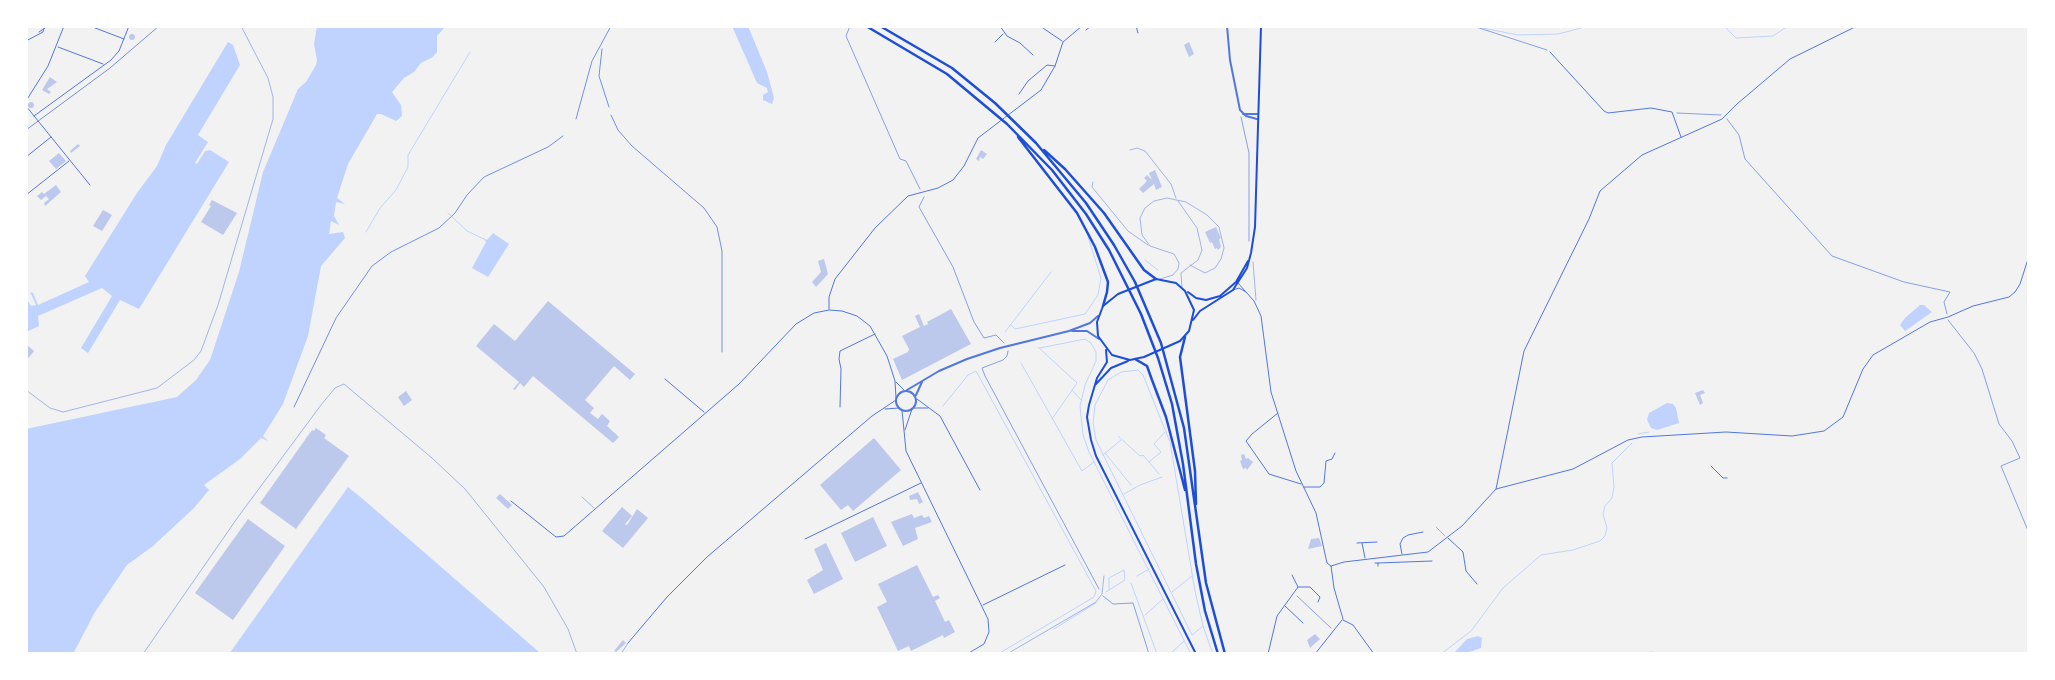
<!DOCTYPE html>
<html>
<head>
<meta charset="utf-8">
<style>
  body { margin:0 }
  #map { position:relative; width:2055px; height:680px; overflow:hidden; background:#f2f2f2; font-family:"Noto Sans",sans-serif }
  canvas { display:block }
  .frame { position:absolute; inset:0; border:28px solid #fff; pointer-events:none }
</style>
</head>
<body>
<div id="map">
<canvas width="2055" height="680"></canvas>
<div class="frame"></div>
</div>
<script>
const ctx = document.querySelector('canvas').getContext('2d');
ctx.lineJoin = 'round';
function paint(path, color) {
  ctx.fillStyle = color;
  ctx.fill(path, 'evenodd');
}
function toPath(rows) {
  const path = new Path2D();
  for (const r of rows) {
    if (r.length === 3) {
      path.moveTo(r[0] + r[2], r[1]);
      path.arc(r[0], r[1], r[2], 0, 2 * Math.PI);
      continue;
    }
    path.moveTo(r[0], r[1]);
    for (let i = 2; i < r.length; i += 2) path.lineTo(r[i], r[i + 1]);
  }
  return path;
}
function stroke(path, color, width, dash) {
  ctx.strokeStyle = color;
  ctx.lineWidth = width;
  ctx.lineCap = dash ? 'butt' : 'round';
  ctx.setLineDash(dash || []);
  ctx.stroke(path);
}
paint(toPath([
  [317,26,446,26,437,36,437,52,433,57,421,63,414,72,404,78,392,92,401,105,402,116,396,121,381,114,377,114,348,164,337,198,345,204,336,202,334,216,339,225,331,221,329,234,343,232,345,238,321,266,308,336,283,404,263,436,268,441,261,438,240,459,204,485,209,490,194,508,153,546,127,565,95,612,73,654,26,654,26,429,177,397,196,380,210,360,239,272,263,172,298,89,306,82,316,65,317,60,314,44],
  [732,26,748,26,767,72,774,98,772,104,763,100,763,95,768,92,767,88,757,83],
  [228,42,233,45,240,65,198,135,208,142,195,163,197,164,205,151,210,150,229,162,139,309,120,300,88,353,81,348,112,296,102,288,38,316,39,326,26,332,26,298,31,306,36,305,30,292,33,293,38,305,89,282,85,276,137,193,157,166,166,145],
  [493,233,509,244,488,277,472,268,486,242,483,238,487,240],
  [1920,305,1924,305,1932,312,1905,331,1900,325,1905,318],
  [1667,403,1673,404,1676,408,1679,423,1657,430,1651,428,1647,420,1649,413],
  [348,487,364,500,539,652,537,654,229,654],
  [1478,636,1482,638,1481,648,1464,654,1455,652,1467,639]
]), '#bfd3fe');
stroke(toPath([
  [1724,26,1736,38,1773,36,1788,26],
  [1483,28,1518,35,1558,34,1589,26],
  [448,213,467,231,484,239],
  [366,232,380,208,396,190,408,167,408,155,470,52],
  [1145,260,1158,270],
  [1011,325,1015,329,1085,314,1098,295,1101,278,1088,237],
  [1005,332,1051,272],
  [1038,347,1077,383,1052,419],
  [1040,348,1085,339,1091,343,1096,352,1096,361,1085,385,1080,406,1083,435,1089,452,1191,654],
  [1021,363,1082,471,1094,462],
  [1072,390,1081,400],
  [943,406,968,375,976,371,1096,591,1094,597,998,654],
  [1638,434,1649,432],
  [1118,436,1140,456,1143,455,1159,474],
  [1105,453,1131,485],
  [1103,455,1121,440],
  [1149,462,1161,452,1154,444,1166,431],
  [1124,494,1140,485,1162,477],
  [1137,576,1149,569],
  [1131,583,1157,654],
  [1106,592,1109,590,1125,580,1124,570,1109,578,1109,590],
  [1172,592,1192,576],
  [1145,615,1163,599],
  [1203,626,1192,635,1096,440,1093,423,1095,405,1108,380,1121,372,1138,370,1143,375,1170,442,1195,591,1203,626,1213,654],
  [1054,629,1096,603],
  [1170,654,1184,641],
  [1441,654,1471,631,1503,588,1541,555,1573,550,1600,541,1605,536,1607,528,1603,514,1605,506,1612,498,1614,487,1612,463,1632,443],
  [1483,654,1533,654],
  [1626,654,1653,652,1657,654]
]), '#bfd3fe', 1);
paint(toPath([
  [132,37,3],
  [1189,42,1194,54,1189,57,1184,45],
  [50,77,57,82,47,89,51,92,49,94,42,90],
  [31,105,3],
  [78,144,80,146,71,153,70,151],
  [981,150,987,154,983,159,980,157,979,161,976,159],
  [59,153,66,161,56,169,49,161],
  [1155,170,1162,187,1156,190,1154,184,1143,193,1139,189,1147,181,1144,178,1147,175,1152,180,1149,173],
  [56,185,61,192,45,206,44,203,49,199,46,196,41,200,37,196,42,192,44,194],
  [212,200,237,213,223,235,201,222,211,206,209,205],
  [103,210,112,215,102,231,93,226],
  [1216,227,1221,238,1219,239,1221,247,1218,250,1217,248,1215,249,1212,242,1210,243,1205,232],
  [824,259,828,274,816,287,812,282,821,272,818,261],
  [548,301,635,374,630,380,614,366,585,400,594,408,590,413,598,419,602,414,610,421,607,426,619,437,613,443,533,376,524,387,520,383,515,390,513,389,519,382,476,346,494,324,515,341],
  [951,309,971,344,902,380,893,359,908,352,909,349,902,336,920,327,915,316,919,314,924,326,928,324,927,322],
  [26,344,34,351,26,361],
  [1703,390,1705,393,1700,395,1703,403,1700,405,1695,393],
  [406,391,412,400,404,406,398,397],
  [316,428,326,435,324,438,349,456,296,529,260,503,312,430,314,431],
  [874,438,901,470,853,511,848,505,841,510,820,485],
  [1244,454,1246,459,1248,458,1253,462,1247,470,1246,468,1243,469,1240,461,1242,460,1241,455],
  [918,492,923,502,919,504,917,499,910,500,909,496],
  [500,494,512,505,508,509,496,498],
  [622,507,632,516,625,524,627,525,637,509,648,518,623,548,602,531],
  [912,514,914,518,922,515,924,518,929,516,932,522,915,528,918,539,903,546,891,522],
  [873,517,887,546,855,562,841,533],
  [248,519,285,546,233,620,195,593],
  [1319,538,1322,546,1308,549,1311,539],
  [826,543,843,579,814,594,807,580,823,570,814,549],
  [917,565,933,597,938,595,940,598,935,601,945,622,949,620,955,632,944,638,943,635,911,651,909,646,898,651,877,607,887,602,878,584],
  [1315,634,1320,639,1310,648,1307,640],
  [623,640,626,643,616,652,614,651]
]), '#bdc9ec');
stroke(toPath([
  [850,26,846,36,900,159,906,161,920,189],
  [1473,26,1547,50],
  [1677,113,1721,115],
  [1241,117,1249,153,1249,241],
  [1727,119,1739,135,1745,159,1832,256,1904,282,1950,292,1944,302,1947,314],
  [924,197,919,207,953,267,974,322,984,338,996,335,1004,343],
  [1948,320,1974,353,1982,369,1999,424,2012,441,2020,458,2001,466,2029,533],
  [1008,351,1007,356,1003,360,982,368,985,376,1099,589],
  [1103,596,1113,604,1133,603,1149,654],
  [1297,596,1331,628]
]), '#1d4ed8', 0.5);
stroke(toPath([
  [1130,150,1137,148,1145,151,1171,184,1176,198],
  [1093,182,1092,187,1128,231,1148,245],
  [1178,201,1197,228,1202,250,1198,260,1181,273,1182,287],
  [1253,262,1256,300],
  [1160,279,1173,275,1178,269,1179,263,1174,254,1150,246,1142,235,1140,218,1145,208,1154,201,1167,198,1186,202,1207,215,1219,227,1224,248,1221,259,1215,268,1205,273,1190,265],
  [26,390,50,408,63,412,157,388,194,360,201,351,218,305,273,119,273,97,268,78,241,26],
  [582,497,594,508],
  [1436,527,1445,536],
  [143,654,238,517,321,405,335,388,344,384,432,458,465,489,544,587,568,629,577,654],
  [621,654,628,643],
  [1007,654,1096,602,1102,594,1104,576]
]), '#5277de', 0.5);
stroke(toPath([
  [90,26,124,39],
  [1000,26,1007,36,1020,43,1033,55],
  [1040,26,1062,41],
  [1136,26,1138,33],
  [1086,30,1091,26],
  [39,32,48,26],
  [26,41,43,32,44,28],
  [995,42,1003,34],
  [58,47,103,64],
  [1550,52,1604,111,1608,113,1651,108,1672,112,1681,137],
  [1019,94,1028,81,1047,65,1055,66],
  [26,101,48,66,64,26],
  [26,106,90,185],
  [34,116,111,60,119,51,129,26],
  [26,157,51,137],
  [26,195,69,161],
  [1238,283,1254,301,1261,316,1271,392,1296,471,1316,513,1327,563,1331,566,1334,588,1343,619],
  [1233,290,1239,288,1246,292],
  [829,309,829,297,835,279,875,228,908,196,938,188,953,180,964,166,978,138,1041,90,1055,66,1063,42,1082,26],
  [665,379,704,412],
  [896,382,904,390],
  [917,399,940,416,980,490],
  [840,407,841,369,839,359,840,351,875,334],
  [914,408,928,408],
  [885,409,899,408],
  [902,410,906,451,988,619,989,632,984,644,967,654],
  [1278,413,1252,434,1246,441,1269,474,1301,484],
  [905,430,912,409],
  [1711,466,1723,478,1727,478],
  [1304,487,1320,487,1324,483,1326,461,1332,459,1335,453],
  [1496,489,1524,351,1589,219,1600,191,1642,155,1722,119,1737,104,1790,59,1857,26],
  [511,501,556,537,564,536,739,384,796,324,814,313,829,310,842,311,857,316,870,326,887,356,895,381,896,398],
  [1448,538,1463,552,1466,571,1477,584],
  [805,539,921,483],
  [1357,543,1377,542],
  [1362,543,1365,558],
  [1402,554,1400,544,1403,538,1408,535,1423,532],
  [1375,563,1378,563,1378,566],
  [1378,563,1432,561],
  [1331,566,1344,562,1428,552,1462,526,1496,489,1573,469,1628,440,1642,437,1726,432,1792,436,1824,431,1843,417,1863,369,1873,355,1930,322,1948,317,1973,306,2009,297,2015,292,2020,284,2029,256],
  [1298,587,1310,587,1320,597,1318,602],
  [983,605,1065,565],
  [1285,606,1303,623],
  [1343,620,1353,625,1374,654],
  [628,643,667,597,707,557,872,416,896,400],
  [1268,654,1277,616,1298,587,1292,575],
  [1315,654,1342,620]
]), '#5277de', 1);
stroke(toPath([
  [1227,26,1230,60,1240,110,1246,116,1257,119],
  [1243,114,1257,114],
  [1072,331,1087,331,1099,339],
  [907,390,939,371,967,359,1000,348,1069,331,1090,323,1098,316],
  [906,401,10],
  [916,395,922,382]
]), '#5277de', 2);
stroke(toPath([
  [1156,279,1176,283,1185,291,1194,310,1189,331,1180,341,1144,357,1130,360,1112,355,1098,336,1097,322,1103,306,1118,294,1156,279],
  [1188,292,1196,298,1206,300,1220,296,1236,282,1248,261],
  [1193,320,1200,311,1233,290,1247,268,1251,253,1255,227,1261,26],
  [1106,350,1107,362,1097,378,1089,405,1087,417,1091,440,1096,456,1196,654],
  [1096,384,1111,368,1128,361]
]), '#1d4ed8', 2);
stroke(toPath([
  [866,26,947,74,1007,124,1052,170,1086,214,1109,250,1141,314,1158,358,1172,404,1183,464,1196,564,1205,611,1218,654],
  [880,26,952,68,995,103,1036,143],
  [1018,137,1077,213,1095,247,1108,282,1107,292,1103,306],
  [1036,143,1086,203,1114,245,1135,282,1161,343,1184,428,1206,583,1225,654],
  [1044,150,1065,169,1104,213,1144,270,1156,279],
  [1185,337,1180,357,1195,471,1196,504],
  [1135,359,1147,366,1152,380,1166,417,1185,490]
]), '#1d4ed8', 2.5);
stroke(toPath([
  [602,49,599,76,609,107],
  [611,115,618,130,632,146,704,208,717,227,722,251,722,352],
  [576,119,592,61,611,26],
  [26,130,110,68,159,26],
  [294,407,336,318,372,266,391,252,439,228,455,213,467,195,484,177,548,147,563,136]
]), '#7290e2', 1);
</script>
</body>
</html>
